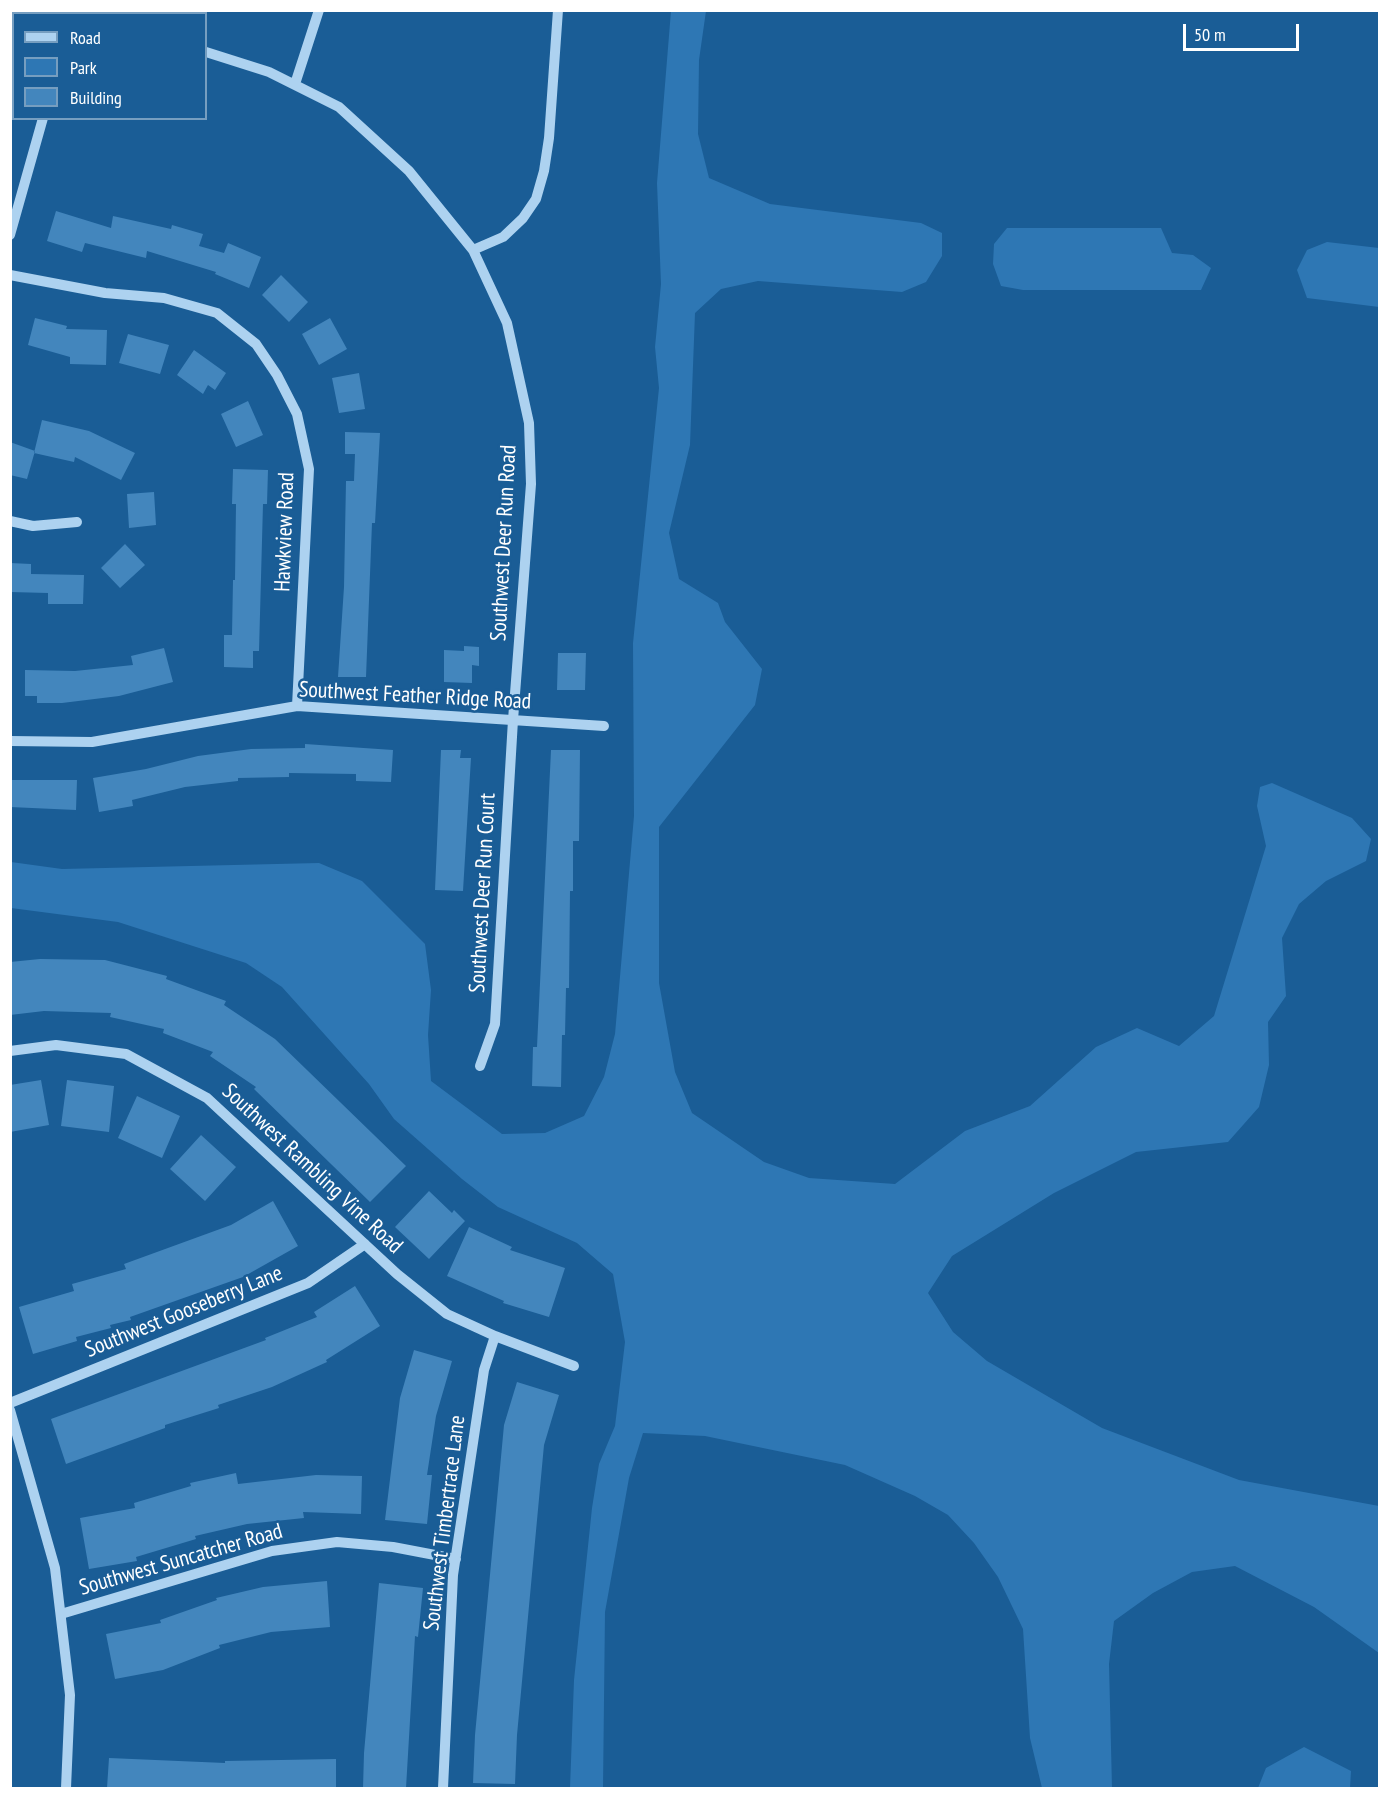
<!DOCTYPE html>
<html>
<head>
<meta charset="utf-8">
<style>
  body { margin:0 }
  #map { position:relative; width:1390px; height:1799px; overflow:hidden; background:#1a5d96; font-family:"PT Sans Narrow",sans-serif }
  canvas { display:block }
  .frame { position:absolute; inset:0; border:12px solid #fff; pointer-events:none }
  .legend { position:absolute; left:12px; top:12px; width:195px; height:108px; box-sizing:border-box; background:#1a5d96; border:2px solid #769ec0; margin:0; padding:8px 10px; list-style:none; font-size:18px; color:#fff }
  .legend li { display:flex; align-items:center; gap:12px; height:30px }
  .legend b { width:30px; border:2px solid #769ec0 }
  .scale { position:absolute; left:1183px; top:24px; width:116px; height:27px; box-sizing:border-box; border:3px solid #fff; border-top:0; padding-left:8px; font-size:18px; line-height:21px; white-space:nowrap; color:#fff; -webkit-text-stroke:4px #1a5d96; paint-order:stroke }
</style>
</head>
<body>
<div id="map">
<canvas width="1390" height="1799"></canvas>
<div class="frame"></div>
<ul class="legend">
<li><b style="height:8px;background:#add2f0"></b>Road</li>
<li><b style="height:16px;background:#2e77b4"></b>Park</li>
<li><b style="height:16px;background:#4386bd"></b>Building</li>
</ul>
<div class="scale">50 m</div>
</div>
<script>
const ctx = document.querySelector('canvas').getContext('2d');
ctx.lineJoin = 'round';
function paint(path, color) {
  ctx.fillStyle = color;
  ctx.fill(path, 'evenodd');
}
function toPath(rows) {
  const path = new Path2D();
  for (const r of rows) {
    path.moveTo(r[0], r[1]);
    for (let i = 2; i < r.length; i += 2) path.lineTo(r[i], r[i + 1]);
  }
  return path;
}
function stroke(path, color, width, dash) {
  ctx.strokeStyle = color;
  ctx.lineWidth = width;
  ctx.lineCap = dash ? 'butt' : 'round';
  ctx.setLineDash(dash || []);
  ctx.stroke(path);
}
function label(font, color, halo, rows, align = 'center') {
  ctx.font = font + ' "PT Sans Narrow",sans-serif';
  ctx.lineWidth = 5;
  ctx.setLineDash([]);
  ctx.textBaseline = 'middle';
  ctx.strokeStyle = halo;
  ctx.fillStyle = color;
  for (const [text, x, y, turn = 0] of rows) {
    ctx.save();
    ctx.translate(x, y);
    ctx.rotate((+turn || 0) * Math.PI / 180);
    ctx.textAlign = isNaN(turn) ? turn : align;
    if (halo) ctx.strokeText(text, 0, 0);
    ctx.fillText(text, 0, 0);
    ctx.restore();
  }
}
paint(toPath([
  [671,11,706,11,699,60,698,134,709,178,770,204,921,223,942,233,942,256,926,282,902,292,758,281,721,289,695,313,690,445,669,533,679,579,718,603,725,622,762,669,755,705,659,827,659,983,675,1072,692,1113,764,1162,809,1178,895,1184,965,1131,1030,1106,1096,1047,1137,1028,1179,1046,1214,1016,1266,846,1257,806,1260,787,1272,783,1352,818,1371,839,1366,861,1326,881,1299,904,1282,938,1286,996,1268,1022,1269,1065,1259,1107,1228,1142,1136,1152,1054,1193,952,1256,928,1293,953,1332,987,1361,1102,1428,1239,1480,1379,1506,1379,1653,1314,1607,1235,1566,1192,1572,1153,1593,1114,1621,1109,1664,1112,1788,1042,1788,1030,1738,1023,1629,998,1577,974,1543,948,1515,915,1496,845,1465,705,1436,643,1433,629,1478,605,1612,603,1788,570,1788,574,1680,592,1508,599,1464,615,1426,625,1342,613,1274,577,1243,498,1207,462,1179,394,1119,369,1084,282,987,246,963,118,922,11,908,11,862,62,869,319,863,362,881,425,944,431,990,428,1035,431,1081,502,1134,545,1133,584,1116,604,1077,615,1034,634,816,633,643,659,388,655,347,661,284,657,183],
  [1007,228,1161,228,1172,253,1193,255,1211,268,1201,290,1023,290,1001,286,993,264,994,244],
  [1327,242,1379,248,1379,307,1307,298,1297,270,1307,250],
  [1304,1747,1351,1771,1350,1788,1258,1788,1266,1768]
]), '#2e77b4');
paint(toPath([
  [56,211,111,228,113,216,171,229,172,225,203,234,199,246,224,253,228,243,261,257,249,288,215,274,216,272,147,251,146,258,85,243,82,252,47,241],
  [281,275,308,302,289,322,262,295],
  [35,318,67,326,66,329,107,330,106,365,70,364,70,357,28,345],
  [330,318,347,349,319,365,302,334],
  [128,334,169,345,160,374,119,363],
  [194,350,226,373,215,390,208,385,203,394,177,375],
  [359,373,365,409,339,413,332,378],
  [248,401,263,435,236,447,221,414],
  [42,420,89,431,135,453,121,480,75,457,74,462,34,453],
  [345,432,380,433,375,523,372,523,366,677,338,677,344,587,346,481,354,481,355,454,345,454],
  [10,442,35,451,27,479,10,475],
  [233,469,268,470,267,504,263,504,259,651,253,651,253,668,224,667,224,635,232,635,233,580,235,580,236,504,232,504],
  [154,492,156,525,129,528,127,494],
  [125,544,145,565,120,588,101,568],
  [10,563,31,564,31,574,84,575,83,604,48,604,48,593,10,592],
  [464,646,479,647,479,666,472,665,472,683,444,682,444,650,464,651],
  [164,648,173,682,119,696,62,703,37,703,37,696,25,696,25,670,75,671,133,665,131,656],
  [558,653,586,653,585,690,557,690],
  [305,744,393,750,391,782,356,781,356,774,289,773,289,777,238,778,238,781,185,787,132,800,133,806,99,812,93,778,146,769,198,756,251,749,305,748],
  [441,750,461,750,460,758,471,758,463,891,435,890],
  [551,750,580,750,579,841,573,841,573,891,570,891,569,988,566,988,565,1035,562,1035,561,1087,532,1086,533,1047,537,1047],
  [10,780,77,780,76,810,10,807],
  [40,959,105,960,167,976,166,979,226,1001,224,1005,275,1039,406,1166,370,1202,254,1089,256,1087,210,1056,213,1052,163,1033,164,1029,110,1017,111,1013,44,1011,10,1015,10,962],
  [41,1080,49,1125,10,1132,10,1085],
  [67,1080,114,1086,109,1132,61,1126],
  [137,1096,180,1116,162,1158,118,1138],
  [201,1135,236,1167,205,1201,170,1169],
  [429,1191,452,1213,454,1210,465,1221,429,1259,395,1227],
  [273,1201,298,1246,243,1277,130,1317,131,1320,110,1325,111,1328,76,1337,77,1341,33,1354,19,1307,74,1291,72,1284,126,1269,124,1264,231,1225],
  [469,1227,512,1247,510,1250,565,1268,549,1317,503,1303,504,1301,447,1276],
  [355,1286,380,1326,326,1360,327,1362,272,1387,218,1405,219,1408,165,1425,165,1428,66,1464,51,1419,266,1340,265,1338,317,1317,314,1312],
  [414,1350,452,1361,436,1416,427,1475,432,1475,427,1524,385,1520,400,1398],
  [517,1382,559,1395,544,1445,517,1735,515,1784,473,1783,475,1735,504,1425],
  [236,1473,238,1484,316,1475,362,1476,361,1514,303,1512,304,1518,247,1524,195,1536,196,1539,136,1557,137,1561,89,1569,80,1518,135,1508,134,1503,191,1486,190,1483],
  [327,1581,330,1627,271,1632,219,1645,220,1648,163,1670,115,1679,106,1634,161,1623,160,1620,217,1600,216,1598,263,1587],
  [379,1583,423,1588,418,1637,415,1636,406,1788,363,1788,364,1753],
  [109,1758,225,1763,225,1761,336,1759,336,1788,107,1788]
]), '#4386bd');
stroke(toPath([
  [54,14,54,10],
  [206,52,269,72,339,107,409,171,473,250,507,323,529,423,531,484,513,720,495,1024,480,1066],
  [295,84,319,10],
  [10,235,43,118],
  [473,250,503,237,523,218,536,199,544,171,549,138,558,10],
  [10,275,105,293,164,298,217,313,256,344,277,375,297,414,309,469,297,706],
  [10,521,33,526,77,522],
  [10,741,92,742,297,706,604,726],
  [10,1051,56,1045,126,1054,207,1098,397,1274,447,1314,495,1336,574,1366],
  [10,1403,308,1283,365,1244],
  [10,1410,55,1568,70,1695,66,1788],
  [61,1614,272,1551,337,1542,393,1547,456,1559],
  [443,1788,453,1575,484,1370,495,1336]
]), '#add2f0', 10);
label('22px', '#fff', '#1a5d96', [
  ["Hawkview Road",285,532,-88],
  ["Southwest Deer Run Road",504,543,-87],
  ["Southwest Feather Ridge Road",415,696,3],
  ["Southwest Deer Run Court",483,893,-87],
  ["Southwest Rambling Vine Road",312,1169,43],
  ["Southwest Gooseberry Lane",184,1312,-22],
  ["Southwest Timbertrace Lane",445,1523,-83],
  ["Southwest Suncatcher Road",181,1560,-16]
]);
</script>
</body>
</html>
